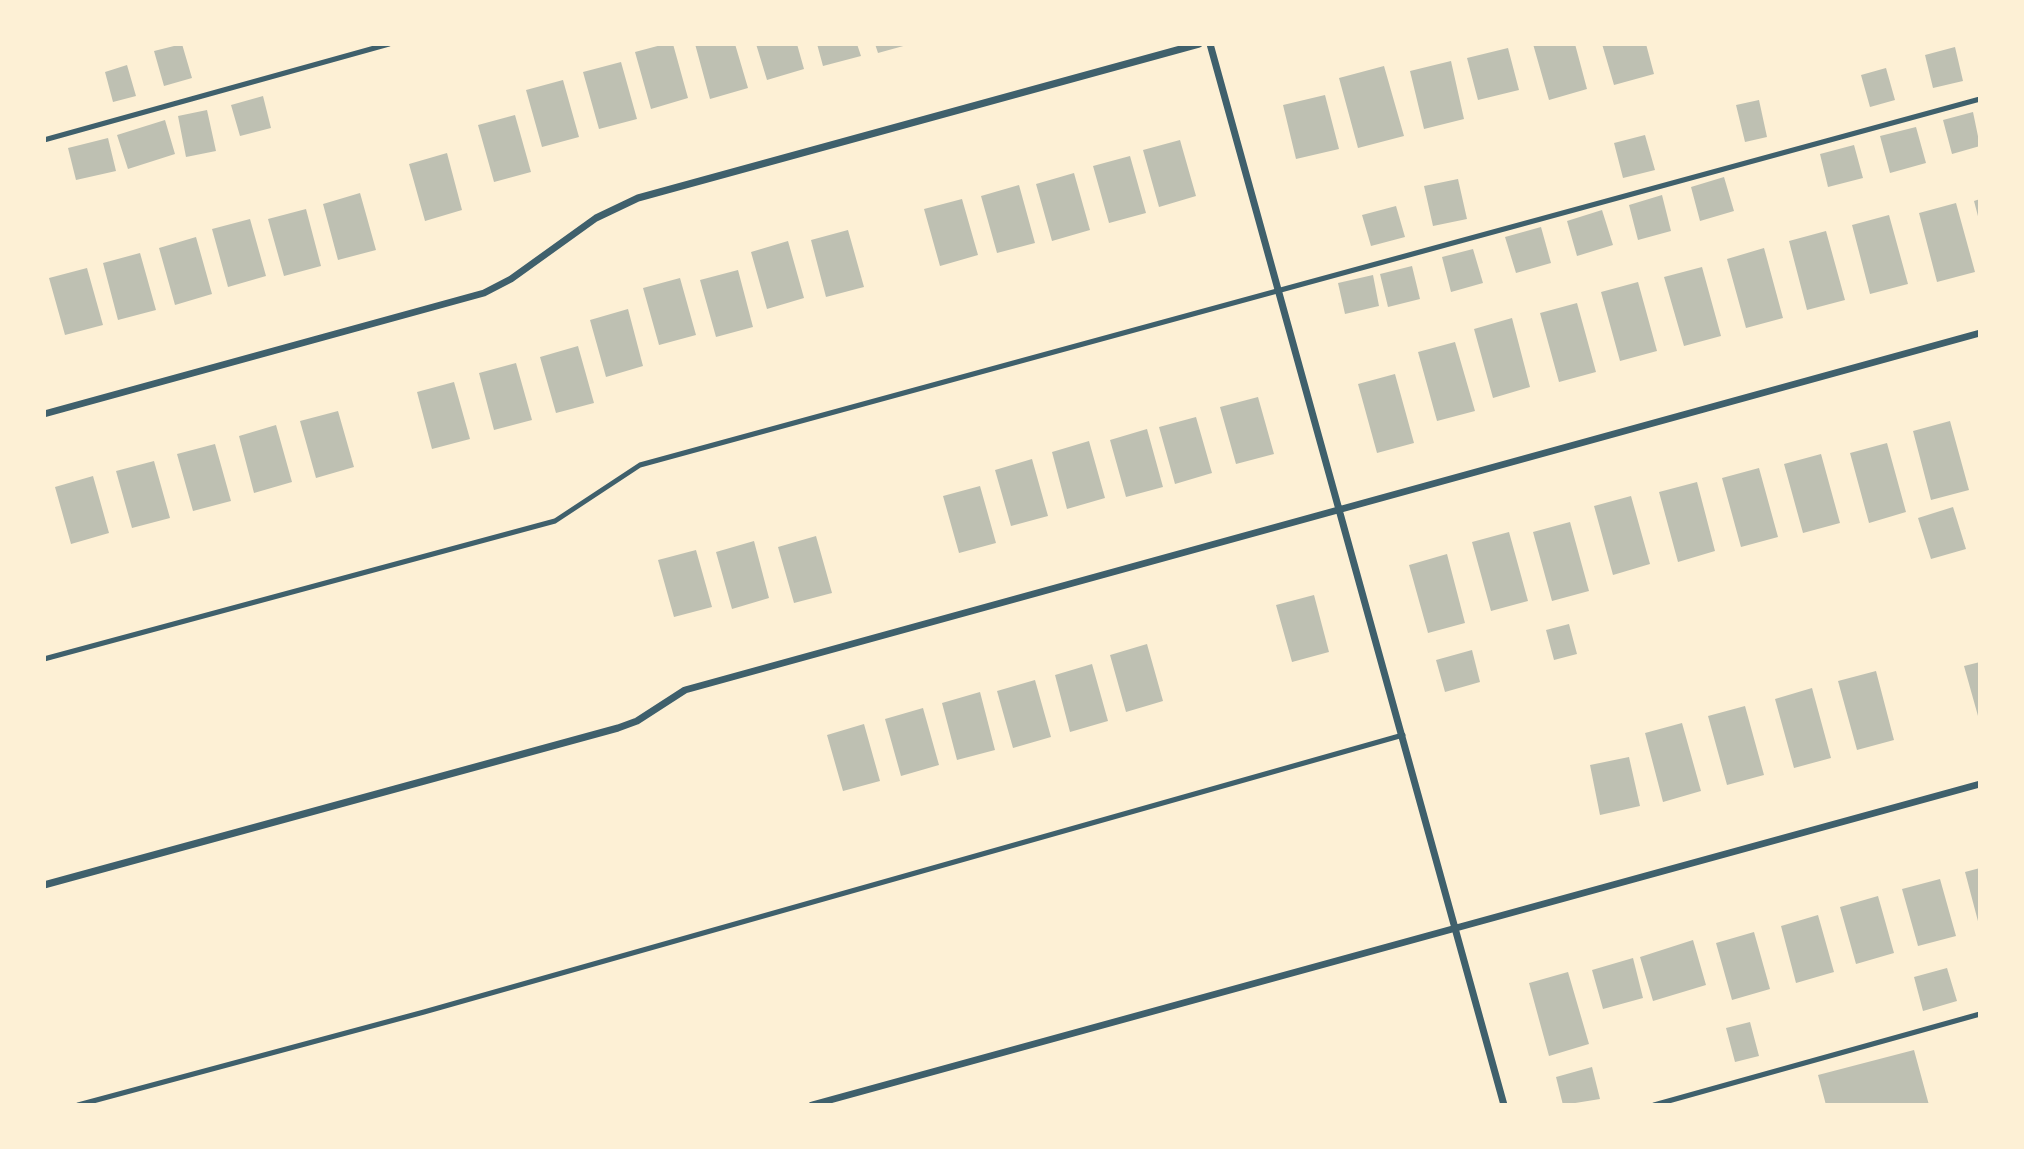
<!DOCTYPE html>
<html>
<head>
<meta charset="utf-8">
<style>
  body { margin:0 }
  #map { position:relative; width:2024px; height:1149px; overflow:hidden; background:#fdf0d5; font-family:Barlow,sans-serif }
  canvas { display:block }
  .frame { position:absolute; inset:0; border:46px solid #fdf0d5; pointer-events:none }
</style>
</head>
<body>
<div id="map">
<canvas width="2024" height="1149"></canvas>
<div class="frame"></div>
</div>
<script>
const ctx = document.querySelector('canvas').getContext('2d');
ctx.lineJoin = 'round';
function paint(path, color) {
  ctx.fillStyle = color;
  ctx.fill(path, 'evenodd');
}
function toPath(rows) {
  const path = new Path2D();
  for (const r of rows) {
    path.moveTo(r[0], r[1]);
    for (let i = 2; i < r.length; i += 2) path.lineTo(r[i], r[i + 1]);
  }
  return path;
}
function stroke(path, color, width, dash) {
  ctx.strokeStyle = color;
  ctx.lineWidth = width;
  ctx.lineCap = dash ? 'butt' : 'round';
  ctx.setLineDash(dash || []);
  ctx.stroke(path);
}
paint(toPath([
  [182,44,192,78,164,86,154,51],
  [665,44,673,44,688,98,651,109,635,52],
  [695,44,735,44,748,88,710,99],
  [756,44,797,44,804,69,767,80],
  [817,44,857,44,861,56,823,66],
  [875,44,907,44,907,45,878,53],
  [1533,44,1575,44,1587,89,1549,100],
  [1602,44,1646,44,1654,74,1614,85],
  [1955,47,1963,81,1933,88,1925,55],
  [1508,48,1519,90,1478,100,1467,58],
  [1451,61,1464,119,1424,129,1410,71],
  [621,62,637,119,599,129,583,72],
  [127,65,136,96,113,102,105,72],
  [1384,66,1404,136,1358,148,1339,78],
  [1886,68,1895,100,1870,107,1861,75],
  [563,80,579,137,542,147,526,90],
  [1325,95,1339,149,1296,159,1283,105],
  [263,96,271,128,240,136,231,105],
  [1759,100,1767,137,1745,142,1736,105],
  [207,110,216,151,186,157,178,116],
  [1973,112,1980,146,1952,154,1943,120],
  [515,115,531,172,494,182,478,125],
  [165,120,175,154,128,169,117,135],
  [1916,127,1926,163,1890,173,1880,136],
  [1645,135,1655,170,1623,178,1614,143],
  [108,138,116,171,76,180,68,148],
  [1180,140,1196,196,1159,207,1143,150],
  [1854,145,1863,178,1828,187,1820,154],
  [447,153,462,210,425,221,409,164],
  [1130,156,1146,213,1109,223,1093,166],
  [1074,173,1090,230,1052,241,1036,184],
  [1724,177,1734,211,1700,221,1691,187],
  [1458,179,1467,219,1433,226,1424,186],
  [1019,185,1035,243,997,253,981,196],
  [360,193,376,250,338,260,323,204],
  [1662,195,1671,231,1638,240,1629,205],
  [962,199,978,255,940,266,924,209],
  [1980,199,1980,220,1979,220,1974,201],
  [1956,203,1975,272,1937,282,1919,213],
  [1396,206,1405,237,1371,246,1362,215],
  [306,209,321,266,284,276,268,219],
  [1602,210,1613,245,1577,256,1567,221],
  [1889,215,1908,284,1870,294,1852,225],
  [250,219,266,276,228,287,212,229],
  [1541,227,1551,263,1516,273,1505,237],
  [848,230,864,287,826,297,811,240],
  [1826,231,1845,300,1807,310,1789,241],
  [196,237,212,294,175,305,159,248],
  [788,241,804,298,767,309,751,252],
  [1764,248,1783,318,1746,328,1727,259],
  [1473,249,1483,283,1451,292,1442,257],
  [140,253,156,310,118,320,103,263],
  [1412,266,1420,299,1388,307,1380,274],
  [1702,267,1721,336,1684,346,1664,277],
  [87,268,103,325,65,335,49,278],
  [738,270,753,327,716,337,700,280],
  [1373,275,1379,306,1345,314,1338,283],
  [680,278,696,335,659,345,643,288],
  [1638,282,1657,351,1620,361,1601,292],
  [1577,303,1596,372,1559,382,1540,313],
  [628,309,643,366,606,377,590,320],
  [1512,318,1530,387,1493,398,1474,329],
  [1455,342,1475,411,1437,421,1418,352],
  [578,346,594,403,556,413,540,357],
  [516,363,532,420,494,430,479,373],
  [1395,374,1414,443,1377,453,1358,384],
  [454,382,470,439,432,449,417,392],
  [1258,397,1274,454,1236,464,1220,407],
  [338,411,354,467,316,478,300,421],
  [1196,417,1212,473,1175,484,1159,427],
  [1950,421,1969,490,1931,500,1913,431],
  [276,425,292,482,254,493,239,436],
  [1147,429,1163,487,1126,497,1110,440],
  [1089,441,1105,498,1067,509,1052,452],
  [1887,443,1906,512,1869,523,1850,453],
  [215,444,231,501,193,511,177,454],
  [1821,454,1840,523,1803,533,1784,464],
  [1032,459,1048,516,1011,526,995,470],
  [154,461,170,518,132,528,116,471],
  [1759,468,1778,537,1741,547,1722,478],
  [93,476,109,533,71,544,55,487],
  [1697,482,1715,551,1678,562,1659,492],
  [980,486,996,543,959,553,943,496],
  [1631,496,1650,564,1613,575,1594,506],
  [1953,507,1966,549,1931,559,1918,518],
  [1570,522,1589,591,1552,601,1533,532],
  [1509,532,1528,601,1491,611,1472,542],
  [816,536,832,593,794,603,778,547],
  [754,541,769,598,732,609,716,552],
  [696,550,712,607,674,617,658,560],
  [1447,554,1465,623,1428,633,1409,565],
  [1314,595,1329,652,1292,662,1276,605],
  [1569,624,1577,654,1554,660,1546,630],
  [1147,644,1163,701,1126,712,1110,655],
  [1472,650,1480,682,1445,692,1436,660],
  [1980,662,1980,715,1978,716,1964,666],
  [1092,664,1108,721,1070,732,1055,675],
  [1876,671,1894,740,1857,750,1838,681],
  [1035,680,1051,737,1013,748,997,691],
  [1812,688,1831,758,1794,768,1775,699],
  [980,692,995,750,957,760,942,703],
  [1745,706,1764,775,1727,785,1708,716],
  [923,708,939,765,901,776,885,719],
  [1682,723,1701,791,1663,802,1645,733],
  [864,724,880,781,843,791,827,735],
  [1629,757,1640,806,1600,815,1590,765],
  [1980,868,1980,925,1979,925,1965,872],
  [1940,879,1956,936,1918,946,1902,889],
  [1878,896,1894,953,1856,964,1840,907],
  [1818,915,1834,972,1796,983,1781,926],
  [1754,932,1770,989,1732,1000,1716,943],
  [1693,940,1706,985,1653,1001,1640,957],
  [1633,958,1643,998,1603,1009,1592,970],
  [1947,968,1957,1001,1923,1011,1914,977],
  [1568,972,1589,1044,1549,1056,1529,983],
  [1750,1022,1759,1056,1735,1062,1726,1028],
  [1914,1050,1929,1105,1826,1105,1818,1075],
  [1592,1067,1600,1099,1563,1105,1556,1077]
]), '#bec0b2');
stroke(toPath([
  [44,140,389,44],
  [44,659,555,521,640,465,1980,99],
  [78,1105,424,1012,1403,735],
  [1654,1105,1980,1014]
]), '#3f606c', 5);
stroke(toPath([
  [1210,44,1504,1105],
  [44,414,484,293,511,279,596,218,638,198,1199,44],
  [44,885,618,728,637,721,685,690,1980,333],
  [812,1105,1980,784]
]), '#3f606c', 7);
</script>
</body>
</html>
